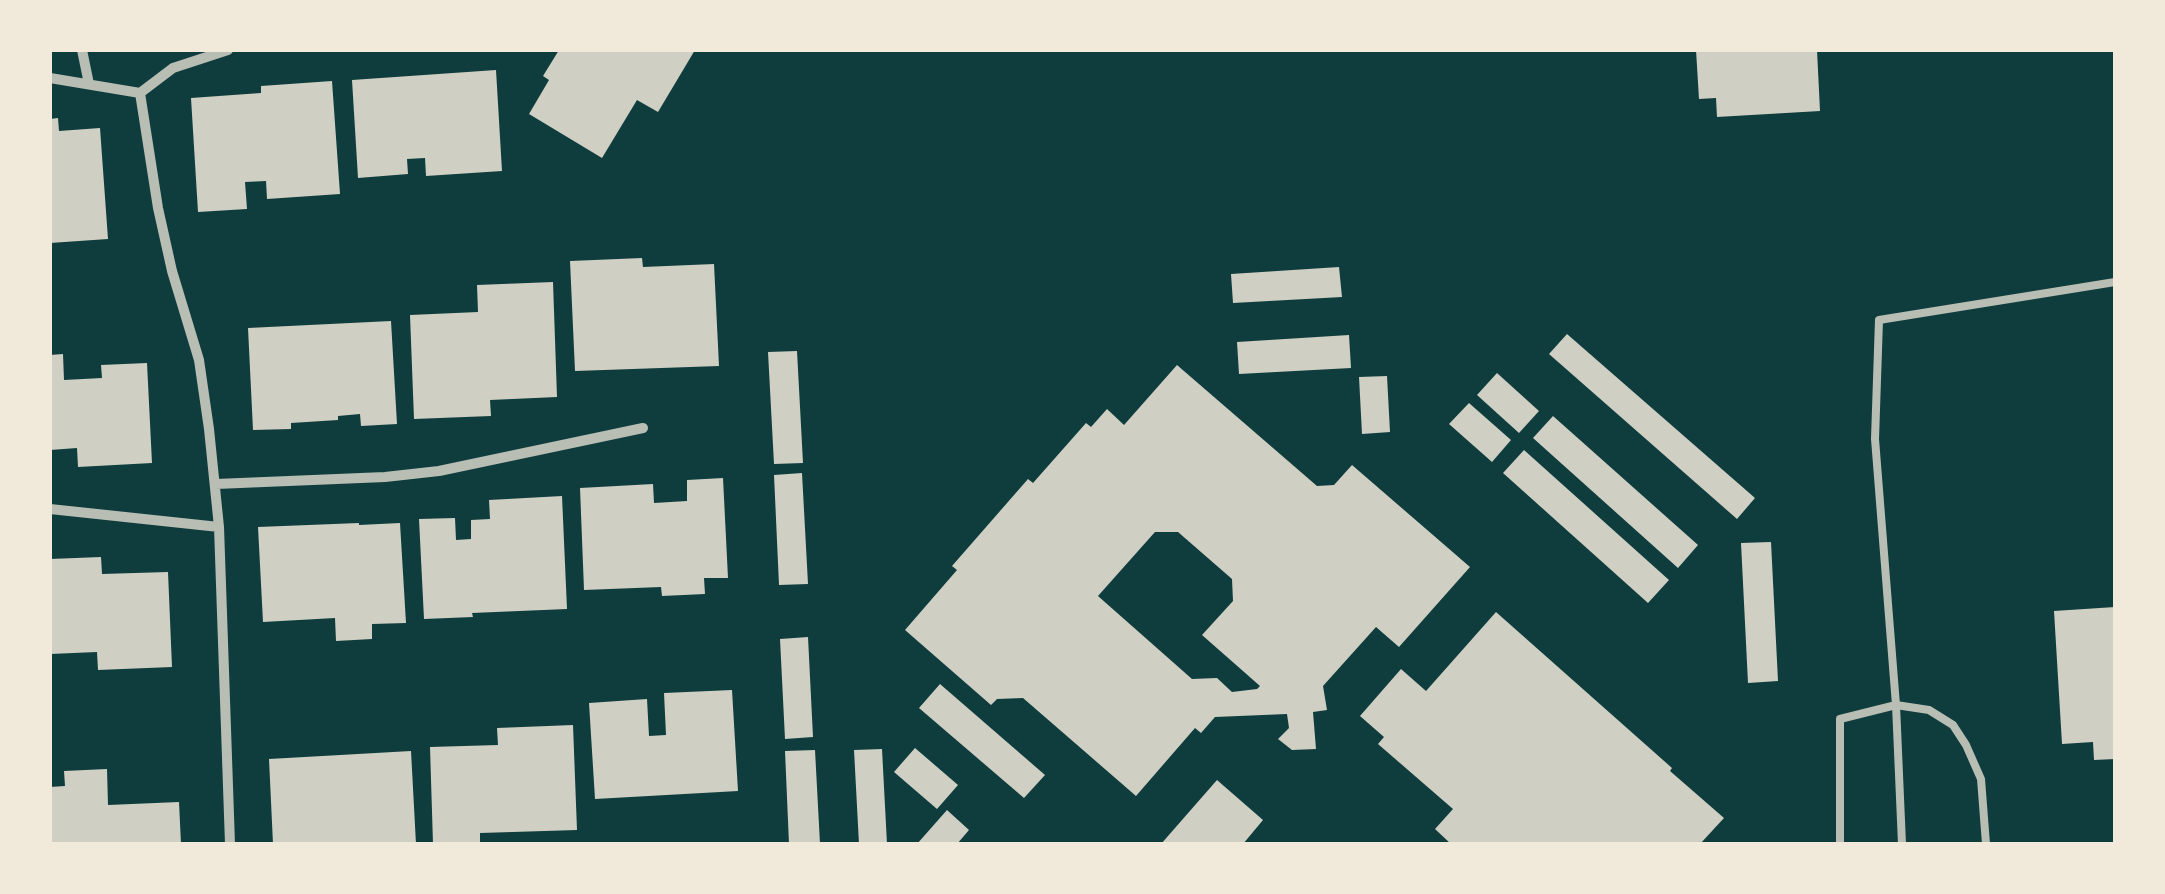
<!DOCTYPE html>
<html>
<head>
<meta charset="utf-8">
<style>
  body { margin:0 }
  #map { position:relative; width:2165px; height:894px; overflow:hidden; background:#0f3d3e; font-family:Helvetica,sans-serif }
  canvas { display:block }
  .frame { position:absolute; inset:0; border:52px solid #f1e9da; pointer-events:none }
</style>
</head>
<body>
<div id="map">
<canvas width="2165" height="894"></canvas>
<div class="frame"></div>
</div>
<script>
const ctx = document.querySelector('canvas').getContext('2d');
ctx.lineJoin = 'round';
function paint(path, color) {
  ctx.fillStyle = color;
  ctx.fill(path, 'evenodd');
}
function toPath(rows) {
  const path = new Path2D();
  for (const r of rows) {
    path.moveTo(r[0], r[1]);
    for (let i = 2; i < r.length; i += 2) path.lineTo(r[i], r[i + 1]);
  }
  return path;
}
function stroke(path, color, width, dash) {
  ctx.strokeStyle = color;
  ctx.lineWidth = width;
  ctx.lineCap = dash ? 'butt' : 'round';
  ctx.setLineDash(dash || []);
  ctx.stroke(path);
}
paint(toPath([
  [559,50,695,50,658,112,637,100,602,158,529,114,549,80,543,76],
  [1696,50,1817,50,1820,111,1717,117,1716,98,1699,99],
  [496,70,502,171,426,176,425,158,407,159,408,174,358,178,352,80],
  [332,81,340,194,267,199,266,181,245,182,247,209,198,212,191,98,261,93,261,86],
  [58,118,59,131,100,128,108,239,50,243,50,119],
  [642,258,643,267,714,264,719,366,575,371,570,261],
  [1339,267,1342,297,1233,303,1231,274],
  [553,282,557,397,490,400,491,416,414,419,410,315,478,312,477,285],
  [391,321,397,424,361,426,360,414,338,416,338,420,291,423,291,429,253,430,248,328],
  [1567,334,1755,498,1737,519,1549,354],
  [1349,335,1351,368,1239,374,1237,342],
  [797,351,803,463,774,464,768,352],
  [63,354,64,380,102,378,101,365,147,363,152,463,78,467,77,448,50,450,50,355],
  [1177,365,1317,486,1334,485,1352,465,1470,567,1399,647,1376,627,1323,686,1327,710,1313,712,1316,749,1292,750,1278,739,1289,728,1287,714,1215,717,1201,733,1195,728,1136,796,1023,698,997,699,991,705,905,630,957,570,952,566,1028,479,1033,483,1086,423,1091,427,1107,409,1124,425],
  [1155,532,1178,532,1232,579,1233,601,1202,635,1260,686,1257,689,1232,692,1217,678,1192,679,1098,596],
  [1497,373,1539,411,1519,433,1477,395],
  [1387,376,1390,432,1362,434,1359,377],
  [1469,403,1511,440,1492,462,1449,424],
  [1553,416,1698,545,1678,568,1533,438],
  [1524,450,1669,580,1648,603,1503,473],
  [802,473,808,584,779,585,774,475],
  [723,478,728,578,704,578,705,594,662,596,661,587,584,590,580,488,653,484,654,503,687,501,687,480],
  [562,496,567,609,472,613,473,617,424,619,419,519,455,518,456,540,471,539,471,520,490,519,489,500],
  [359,523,359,525,400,523,406,623,372,624,372,639,336,641,335,618,263,622,258,527],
  [1771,542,1778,681,1748,683,1741,543],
  [101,557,102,574,168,572,172,667,98,670,97,652,50,654,50,559],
  [2115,607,2115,759,2094,760,2093,742,2062,744,2054,611],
  [1496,612,1672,768,1670,771,1724,818,1700,844,1451,844,1435,829,1453,809,1378,744,1384,737,1360,716,1401,669,1426,691],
  [808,637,813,737,785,739,780,639],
  [940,684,1045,775,1024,798,919,708],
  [732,690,738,791,595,799,589,703,647,699,649,736,666,735,664,693],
  [573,725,577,830,480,833,480,844,433,844,430,747,498,745,497,728],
  [915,748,958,785,937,809,894,772],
  [882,749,887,844,859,844,854,750],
  [815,750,820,844,789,844,785,751],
  [411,751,416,844,273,844,269,759],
  [107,769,108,805,179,802,181,844,50,844,50,787,65,786,64,771],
  [1217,780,1263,820,1243,844,1161,844],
  [947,810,969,830,957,844,917,844]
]), '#cfcfc3');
stroke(toPath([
  [1840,844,1840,719,1896,705,1902,844],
  [1986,844,1981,779,1966,745,1953,725,1929,710,1896,705,1875,439,1879,320,2115,282]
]), '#b8beb3', 8);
stroke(toPath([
  [82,50,89,84],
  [50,78,140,93,173,68,228,50],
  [140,93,158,208,172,271,199,360,209,429,219,527,230,844],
  [216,484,385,477,439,471,643,428],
  [50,509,219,527]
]), '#b8beb3', 10);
</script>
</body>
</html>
